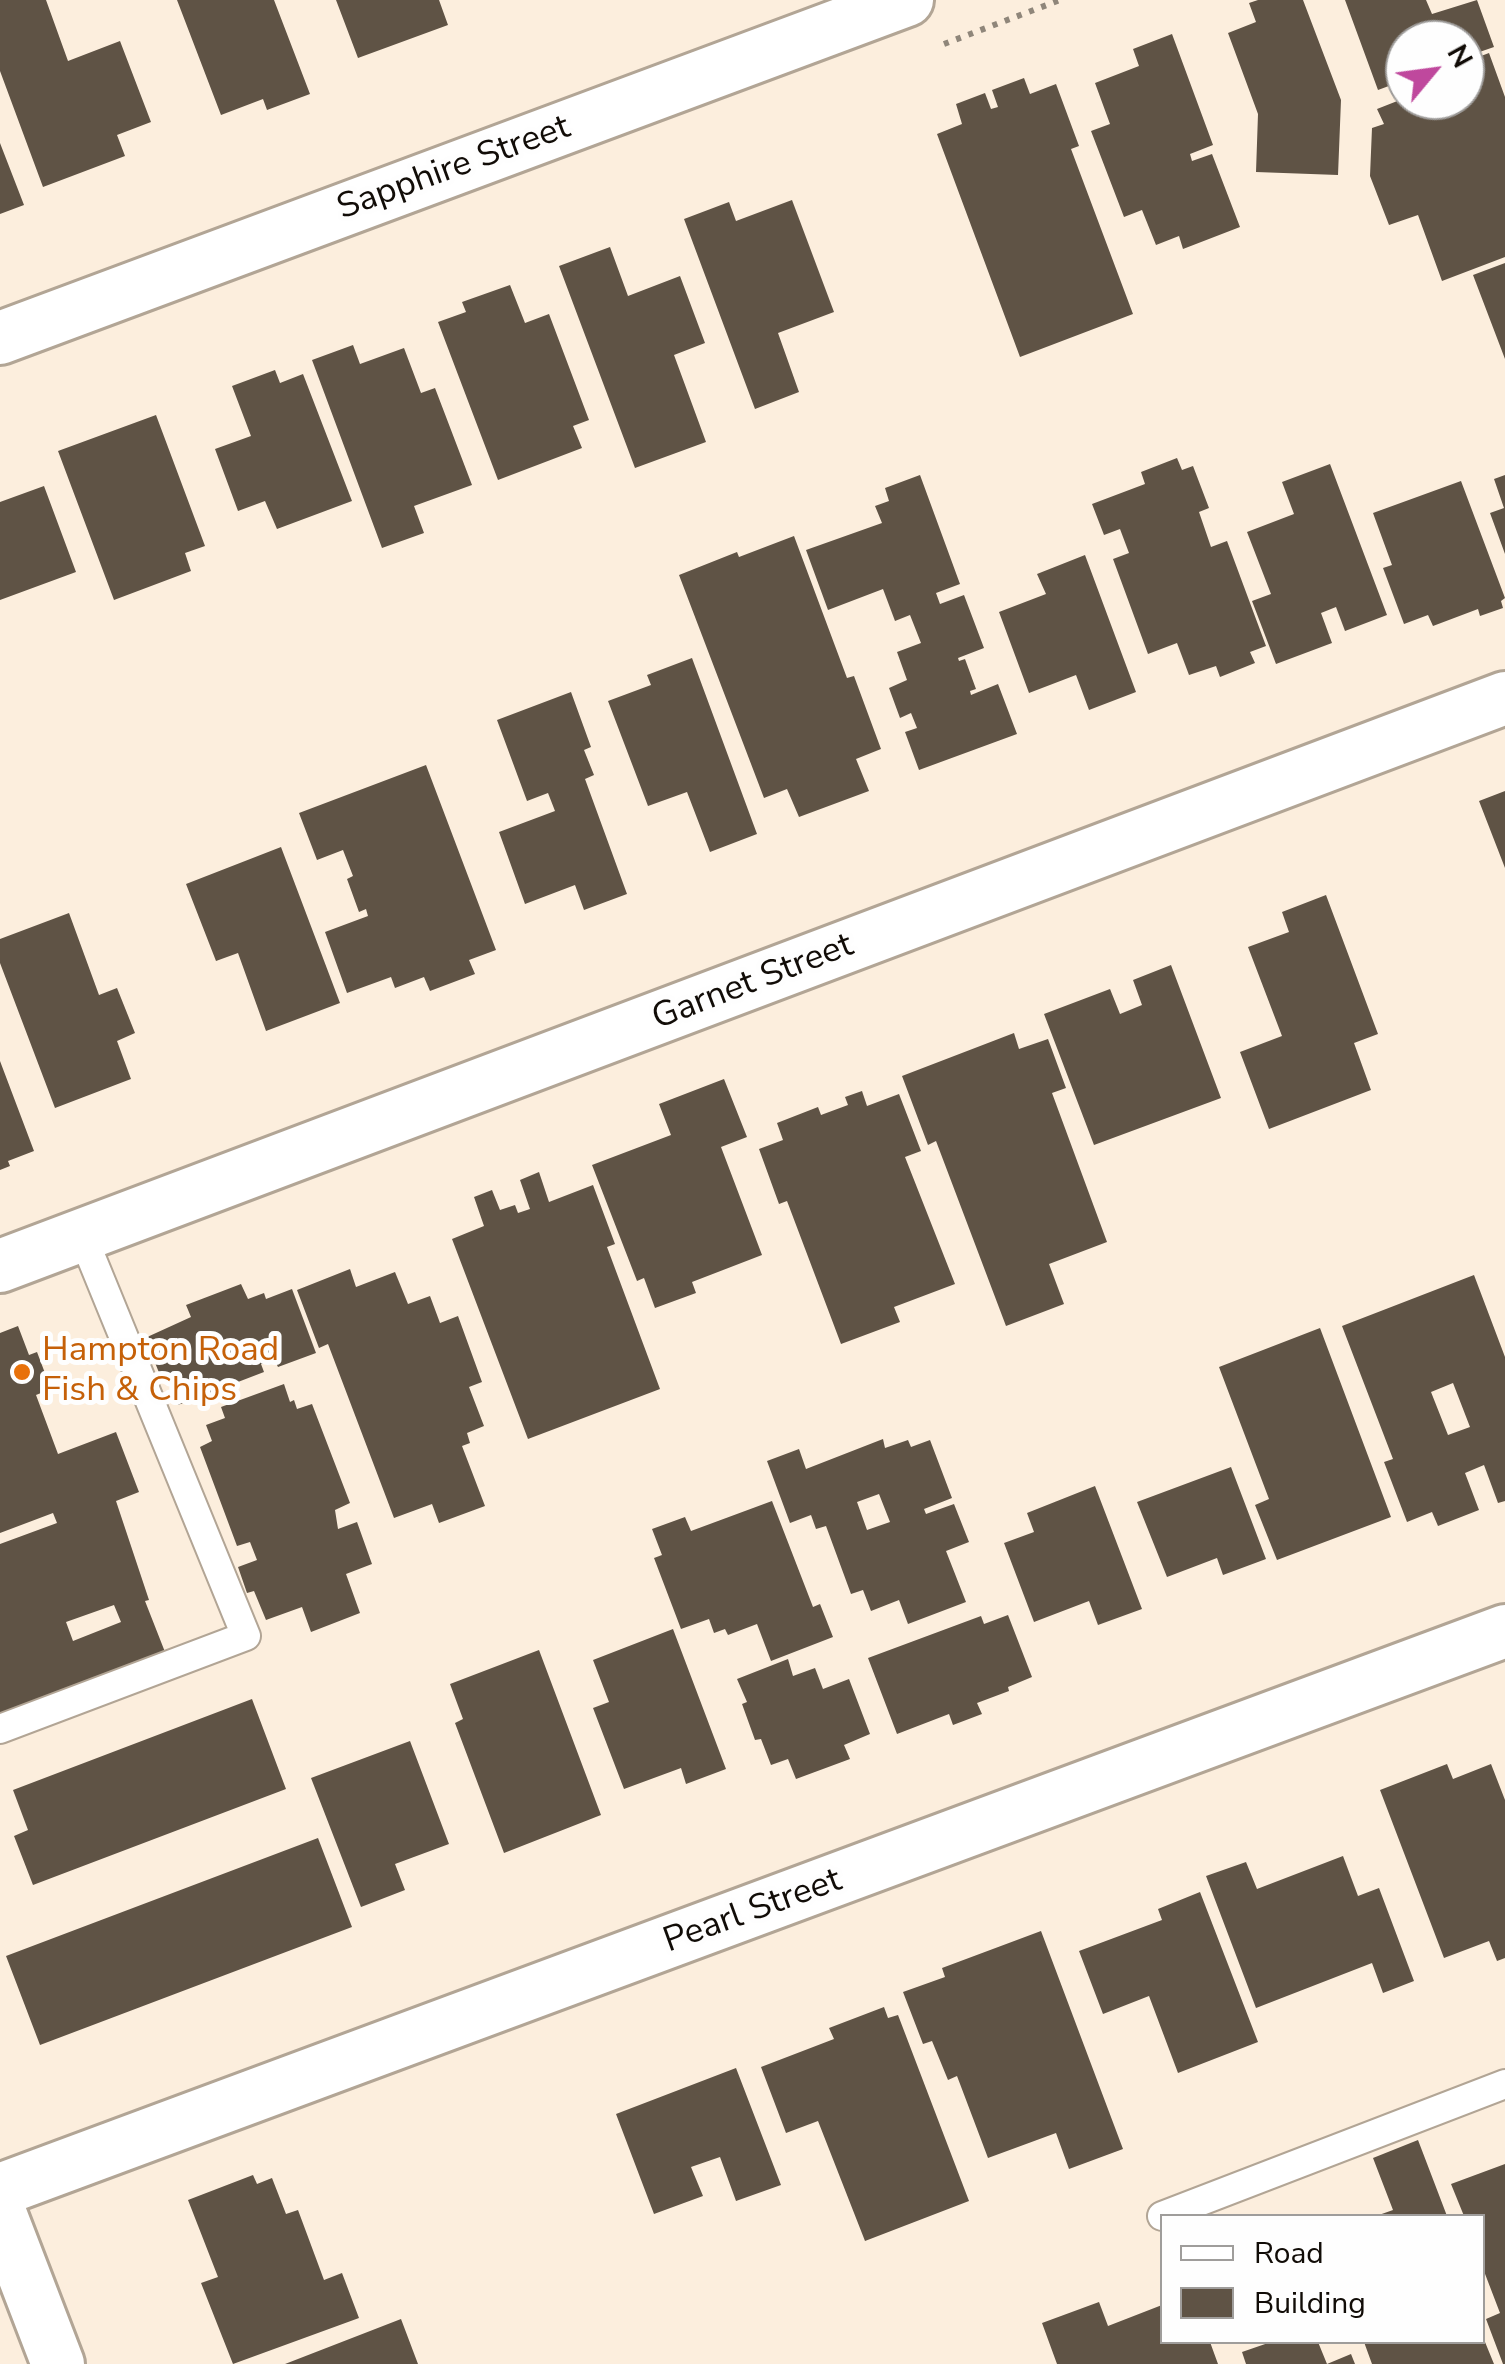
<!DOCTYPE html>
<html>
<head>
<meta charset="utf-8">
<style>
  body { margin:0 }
  #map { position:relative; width:1505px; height:2364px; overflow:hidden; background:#fceedd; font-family:"Nunito Sans",sans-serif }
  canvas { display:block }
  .legend { position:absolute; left:1160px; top:2214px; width:325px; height:130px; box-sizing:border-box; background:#fefefe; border:2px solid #9f9d9b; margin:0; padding:12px 18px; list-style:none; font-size:30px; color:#110c07 }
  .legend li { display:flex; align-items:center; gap:20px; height:50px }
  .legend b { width:50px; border:2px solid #9f9d9b }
  .north { position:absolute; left:1385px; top:20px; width:100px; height:100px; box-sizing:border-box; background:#fefefe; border:2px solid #9f9d9b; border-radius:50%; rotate:61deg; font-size:28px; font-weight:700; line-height:40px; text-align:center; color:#110c07 }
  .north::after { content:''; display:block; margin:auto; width:35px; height:45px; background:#bf489d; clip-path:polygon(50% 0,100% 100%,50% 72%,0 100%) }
</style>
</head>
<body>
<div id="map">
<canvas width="1505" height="2364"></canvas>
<ul class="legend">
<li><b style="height:12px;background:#fff"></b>Road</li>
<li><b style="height:28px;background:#5f5345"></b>Building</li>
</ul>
<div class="north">N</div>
</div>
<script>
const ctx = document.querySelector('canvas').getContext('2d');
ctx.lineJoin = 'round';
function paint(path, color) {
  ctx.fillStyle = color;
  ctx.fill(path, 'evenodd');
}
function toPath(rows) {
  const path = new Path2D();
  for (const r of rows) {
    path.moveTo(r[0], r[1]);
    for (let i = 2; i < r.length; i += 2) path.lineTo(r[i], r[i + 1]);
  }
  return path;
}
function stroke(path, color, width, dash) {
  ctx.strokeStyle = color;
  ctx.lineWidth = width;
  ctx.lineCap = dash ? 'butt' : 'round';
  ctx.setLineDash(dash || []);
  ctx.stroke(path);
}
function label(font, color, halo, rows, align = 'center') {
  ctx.font = font + ' "Nunito Sans",sans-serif';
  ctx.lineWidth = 10;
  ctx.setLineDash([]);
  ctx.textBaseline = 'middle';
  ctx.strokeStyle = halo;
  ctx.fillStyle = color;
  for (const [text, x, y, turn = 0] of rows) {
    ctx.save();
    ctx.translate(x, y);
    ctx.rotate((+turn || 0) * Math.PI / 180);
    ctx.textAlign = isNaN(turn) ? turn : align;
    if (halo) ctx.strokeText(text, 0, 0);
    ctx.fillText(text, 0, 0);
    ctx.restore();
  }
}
paint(toPath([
  [0,0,46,0,68,61,120,41,151,122,117,135,125,156,43,187,0,71],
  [177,0,274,0,310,94,267,110,263,99,221,115],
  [336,0,439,0,448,25,358,58],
  [1258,0,1303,0,1341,100,1338,175,1256,172,1258,114,1228,33,1256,22,1249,3],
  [1345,0,1426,0,1432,14,1477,0,1494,47,1465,57,1465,40,1405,40,1405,80,1378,90],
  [1172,34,1213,145,1190,154,1192,161,1212,154,1240,227,1183,249,1179,236,1156,245,1142,210,1124,217,1091,131,1110,124,1095,83,1139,66,1133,49],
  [1489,53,1505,97,1505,257,1442,281,1418,215,1389,225,1370,176,1372,128,1384,124,1377,109,1405,98,1465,100,1465,62],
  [1024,78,1030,94,1056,84,1079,146,1071,149,1133,314,1020,357,937,134,962,124,956,104,985,93,991,109,998,107,992,90],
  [0,143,24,205,0,214],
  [792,200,834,312,778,333,799,392,755,409,684,219,729,202,736,221],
  [610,247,628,296,680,276,705,343,674,355,706,442,635,468,559,266],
  [1505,263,1505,359,1473,275],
  [510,285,525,323,549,314,589,420,573,426,582,448,498,480,438,322,466,312,462,302],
  [353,345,360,364,404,348,421,393,435,388,472,485,414,506,424,533,382,548,312,360],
  [275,370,280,383,303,374,352,501,277,529,265,501,238,511,215,449,251,436,232,386],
  [156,415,205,546,185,553,191,571,114,600,58,451],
  [1177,458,1182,470,1193,466,1209,508,1199,512,1211,547,1227,541,1266,646,1250,652,1255,663,1220,677,1216,666,1189,675,1177,643,1148,654,1113,559,1129,553,1120,529,1104,535,1092,504,1145,484,1141,472],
  [1330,464,1387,615,1345,631,1336,607,1321,613,1332,643,1276,664,1252,601,1271,594,1247,532,1294,514,1282,482],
  [920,475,960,584,936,593,940,604,964,595,984,648,958,658,959,661,965,659,976,689,970,691,971,695,998,684,1017,734,919,770,905,732,917,728,911,713,900,718,889,688,907,680,897,652,921,643,910,615,895,621,883,589,828,610,806,550,882,523,875,506,889,501,885,488],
  [1505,475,1505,554,1490,513,1504,508,1494,479],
  [1461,481,1505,598,1501,601,1503,608,1480,616,1478,609,1433,626,1428,615,1404,624,1383,568,1392,565,1373,513],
  [44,486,76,572,0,600,0,502],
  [794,536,847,678,854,676,881,749,856,759,869,791,799,817,787,789,764,798,679,575,737,552,739,557],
  [1085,555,1136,692,1089,710,1076,675,1029,693,999,612,1046,594,1037,574],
  [692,658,757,834,710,852,687,792,648,806,608,701,651,685,647,675],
  [571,692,591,747,584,750,594,775,585,779,627,894,584,910,575,885,525,904,499,832,555,811,548,793,527,801,497,720],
  [426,765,496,950,469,960,475,974,430,991,424,977,395,988,391,977,347,993,325,932,368,916,366,909,359,912,347,879,353,876,343,850,317,860,299,813],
  [1505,791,1505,868,1479,801],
  [281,847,340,1003,266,1031,238,953,216,961,186,884],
  [1326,895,1378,1034,1354,1043,1371,1090,1269,1129,1240,1052,1282,1036,1248,947,1289,932,1282,912],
  [69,913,99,995,117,988,135,1033,117,1041,131,1079,55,1108,0,963,0,939],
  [1171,965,1221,1098,1094,1145,1044,1014,1110,989,1120,1014,1142,1005,1133,980],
  [1014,1033,1019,1049,1048,1039,1066,1088,1052,1093,1107,1242,1049,1264,1064,1304,1006,1326,936,1141,928,1145,902,1076],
  [0,1061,34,1151,8,1161,10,1166,0,1170],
  [724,1079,747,1137,721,1147,762,1255,692,1282,696,1293,655,1308,644,1278,637,1281,592,1165,671,1135,659,1104],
  [862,1091,867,1106,899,1094,921,1151,905,1157,955,1284,894,1307,900,1322,841,1344,787,1201,779,1204,759,1149,783,1140,777,1123,818,1107,821,1115,848,1105,845,1097],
  [539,1172,549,1202,593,1185,615,1244,607,1247,660,1389,528,1439,452,1239,484,1226,474,1197,492,1190,500,1210,515,1205,518,1213,530,1209,520,1180],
  [350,1269,356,1287,395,1272,408,1304,430,1296,440,1323,458,1316,482,1382,469,1387,484,1426,467,1433,470,1443,462,1446,485,1506,439,1523,432,1504,394,1518,328,1344,319,1348,297,1290],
  [1474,1275,1505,1357,1505,1501,1498,1503,1484,1465,1465,1473,1479,1510,1438,1526,1432,1512,1407,1522,1384,1462,1393,1459,1342,1326],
  [1453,1383,1470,1427,1448,1435,1431,1392],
  [241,1284,248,1299,264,1293,266,1299,292,1289,316,1353,278,1367,274,1359,261,1364,264,1372,178,1405,167,1378,162,1380,145,1338,191,1317,186,1305],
  [18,1326,29,1355,37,1352,51,1389,36,1395,58,1454,116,1432,139,1492,116,1501,149,1600,145,1601,165,1652,0,1714,0,1544,57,1523,53,1513,0,1533,0,1333],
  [114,1605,121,1622,73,1641,66,1622],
  [1320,1328,1391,1517,1277,1560,1255,1505,1269,1499,1219,1367],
  [284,1384,290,1402,294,1400,297,1409,312,1404,350,1503,335,1510,338,1529,357,1522,372,1564,346,1574,360,1613,311,1632,302,1607,266,1620,254,1591,247,1593,238,1567,257,1560,250,1542,237,1546,200,1447,212,1441,206,1425,225,1418,221,1407],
  [883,1439,885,1448,908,1440,911,1447,930,1440,952,1498,924,1509,926,1514,954,1504,969,1542,946,1551,966,1602,908,1624,899,1600,871,1611,863,1590,851,1594,826,1526,816,1529,811,1515,790,1523,767,1461,799,1449,806,1469],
  [879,1494,890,1522,867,1530,857,1502],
  [1231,1467,1266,1559,1223,1575,1217,1558,1167,1577,1137,1502],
  [1095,1486,1142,1609,1098,1625,1089,1601,1034,1622,1004,1543,1034,1532,1027,1513],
  [772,1501,813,1607,820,1604,833,1637,771,1661,757,1624,728,1635,725,1629,714,1633,709,1619,681,1629,654,1558,662,1555,652,1529,685,1517,691,1531],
  [1008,1615,1032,1677,1008,1687,1009,1691,977,1703,982,1714,953,1725,949,1714,897,1734,868,1658,981,1616,984,1624],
  [673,1629,726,1769,686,1784,681,1768,624,1789,593,1708,609,1702,593,1660],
  [539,1650,601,1815,504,1853,455,1723,463,1719,450,1684],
  [788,1659,793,1676,815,1668,823,1689,849,1679,870,1734,844,1745,850,1759,796,1779,788,1759,771,1765,761,1739,755,1740,742,1704,747,1702,737,1679],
  [252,1699,286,1789,33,1885,14,1836,28,1830,13,1790],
  [410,1741,449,1844,395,1864,405,1890,361,1907,311,1778],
  [1447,1764,1453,1779,1491,1764,1505,1800,1505,1958,1497,1961,1489,1941,1444,1958,1380,1790],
  [318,1838,352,1927,40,2045,6,1956],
  [1343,1856,1358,1896,1379,1888,1414,1981,1383,1993,1372,1963,1256,2008,1206,1876,1246,1862,1257,1889],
  [1200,1892,1258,2042,1178,2073,1149,1996,1103,2014,1079,1951,1162,1920,1158,1909],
  [1041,1931,1123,2149,1069,2169,1056,2133,988,2158,957,2076,948,2080,932,2041,923,2044,903,1992,945,1977,942,1968],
  [884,2007,888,2018,898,2015,969,2201,865,2241,818,2121,786,2133,761,2067,834,2039,829,2028],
  [736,2068,781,2185,736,2201,720,2157,691,2167,703,2196,654,2214,616,2114],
  [1418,2140,1447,2216,1376,2216,1393,2210,1373,2158],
  [1505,2164,1505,2364,1503,2364,1486,2319,1500,2313,1482,2266,1482,2216,1464,2216,1451,2184],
  [253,2175,257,2184,272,2178,286,2214,298,2210,324,2280,342,2273,359,2318,233,2364,201,2283,218,2277,188,2200],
  [1099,2302,1108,2326,1162,2305,1162,2342,1210,2342,1218,2364,1057,2364,1042,2323],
  [401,2319,418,2364,285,2364],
  [1271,2342,1318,2342,1327,2364,1351,2354,1355,2364,1246,2364,1242,2352],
  [1364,2342,1485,2342,1494,2364,1372,2364]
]), '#5f5345');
const service = toPath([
  [0,1729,246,1636,82,1235],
  [1162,2216,1505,2084]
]);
const minor = toPath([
  [0,338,907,0],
  [0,1266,1505,698],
  [0,2190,1505,1631],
  [0,2213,58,2364]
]);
stroke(service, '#b2a595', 32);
stroke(minor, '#b2a595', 58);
stroke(toPath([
  [944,44,1060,0]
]), '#8f867a', 6, [5, 8]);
stroke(service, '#fff', 28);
stroke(minor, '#fff', 52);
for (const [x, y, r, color] of [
  [22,1372,10,"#e8710a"]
]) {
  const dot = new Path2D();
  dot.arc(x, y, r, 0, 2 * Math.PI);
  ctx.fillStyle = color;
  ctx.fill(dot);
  stroke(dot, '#fefefe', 4);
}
label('35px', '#110c07', '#fefefe', [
  ["Sapphire Street",454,169,-20],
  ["Garnet Street",753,983,-21],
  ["Pearl Street",753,1912,-20]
]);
label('35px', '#c56008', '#fefefe', [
  ["Hampton Road",42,1352],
  ["Fish & Chips",42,1392]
], 'left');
</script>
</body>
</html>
